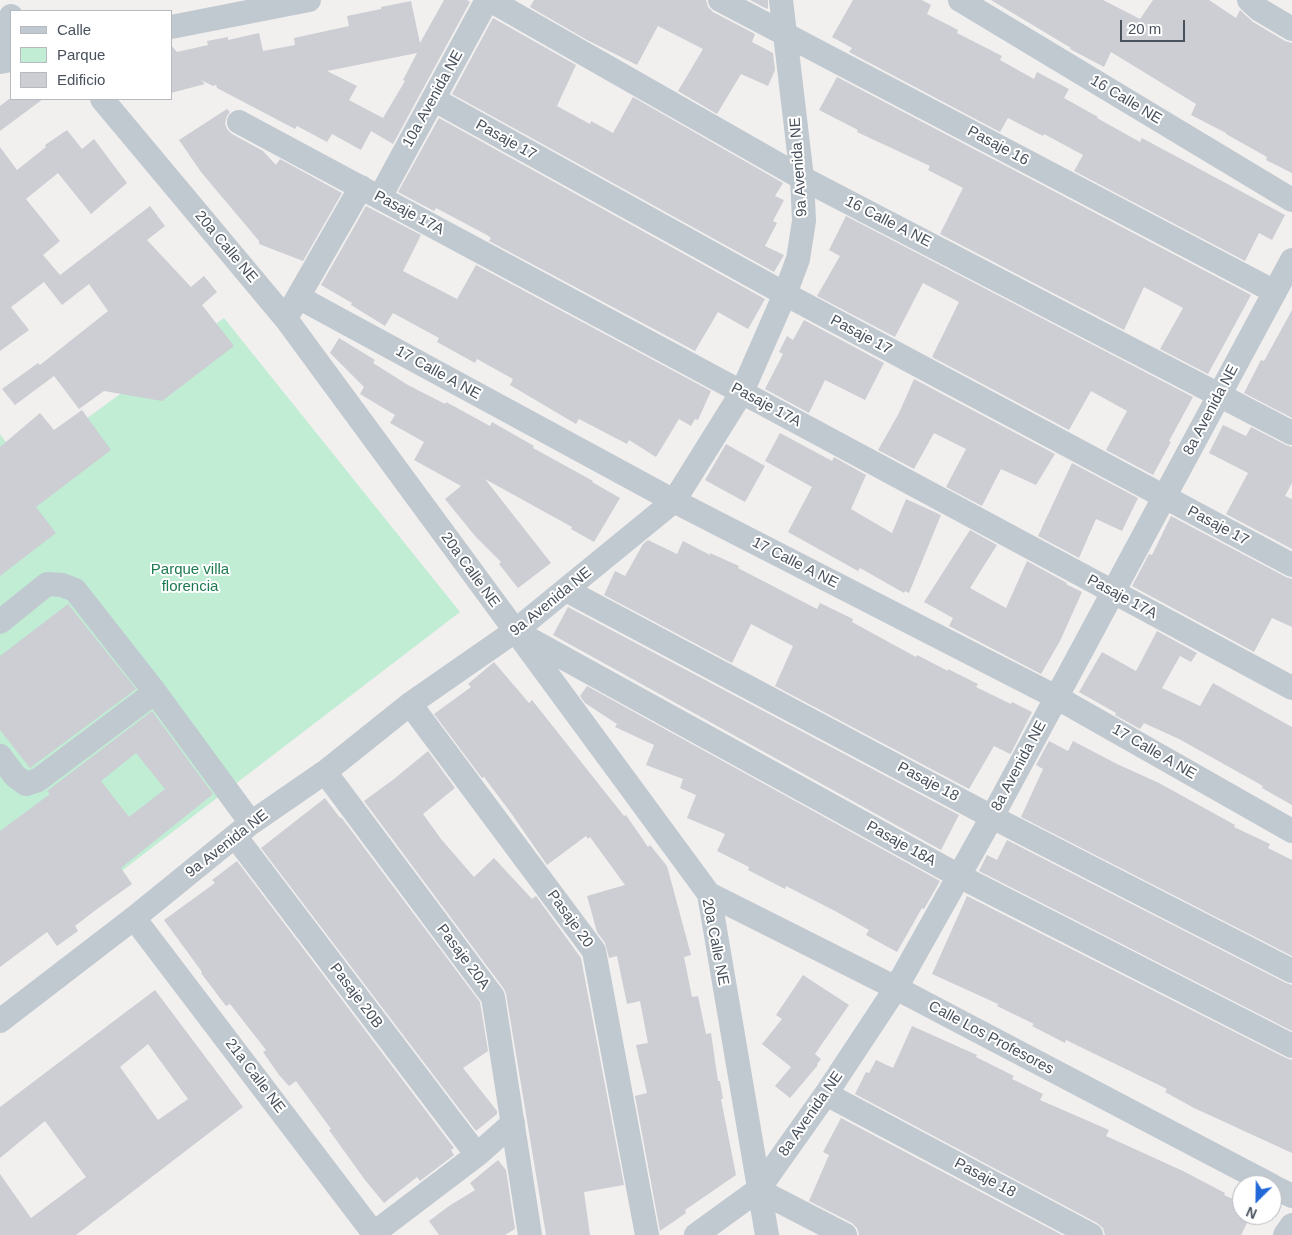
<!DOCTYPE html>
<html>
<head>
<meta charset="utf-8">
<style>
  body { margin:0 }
  #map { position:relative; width:1292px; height:1235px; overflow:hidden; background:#f2efef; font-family:Helvetica,sans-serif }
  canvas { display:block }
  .legend { position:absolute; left:10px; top:10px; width:162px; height:90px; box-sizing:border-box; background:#fff; border:1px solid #b6b9be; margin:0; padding:6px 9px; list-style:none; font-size:15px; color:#48515c }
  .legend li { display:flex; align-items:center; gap:10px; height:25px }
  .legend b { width:25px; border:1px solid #b6b9be }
  .north { position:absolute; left:1232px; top:1175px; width:50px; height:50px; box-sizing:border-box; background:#fff; border:1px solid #b6b9be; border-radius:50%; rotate:203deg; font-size:14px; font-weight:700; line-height:20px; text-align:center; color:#48515c }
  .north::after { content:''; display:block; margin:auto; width:18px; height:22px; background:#2268d9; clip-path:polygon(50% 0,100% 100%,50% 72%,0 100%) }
  .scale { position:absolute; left:1120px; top:20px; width:65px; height:22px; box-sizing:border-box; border:2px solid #48515c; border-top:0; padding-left:6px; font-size:15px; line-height:18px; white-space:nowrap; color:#48515c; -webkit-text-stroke:4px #fff; paint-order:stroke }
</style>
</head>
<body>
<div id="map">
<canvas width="1292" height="1235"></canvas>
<ul class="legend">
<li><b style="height:6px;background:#c0c9d0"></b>Calle</li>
<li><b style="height:14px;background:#c0edd4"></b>Parque</li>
<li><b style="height:14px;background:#ccced3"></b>Edificio</li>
</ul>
<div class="north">N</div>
<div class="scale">20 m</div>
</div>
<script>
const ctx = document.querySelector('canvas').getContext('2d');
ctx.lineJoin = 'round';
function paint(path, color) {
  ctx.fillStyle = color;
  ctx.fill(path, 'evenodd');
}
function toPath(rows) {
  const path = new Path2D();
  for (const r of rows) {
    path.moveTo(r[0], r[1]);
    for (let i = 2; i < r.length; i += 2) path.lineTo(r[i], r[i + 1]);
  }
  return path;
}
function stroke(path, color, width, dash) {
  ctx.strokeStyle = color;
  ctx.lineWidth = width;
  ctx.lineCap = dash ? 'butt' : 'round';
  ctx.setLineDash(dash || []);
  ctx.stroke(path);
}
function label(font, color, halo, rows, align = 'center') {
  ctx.font = font + ' Helvetica,sans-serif';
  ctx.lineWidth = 4;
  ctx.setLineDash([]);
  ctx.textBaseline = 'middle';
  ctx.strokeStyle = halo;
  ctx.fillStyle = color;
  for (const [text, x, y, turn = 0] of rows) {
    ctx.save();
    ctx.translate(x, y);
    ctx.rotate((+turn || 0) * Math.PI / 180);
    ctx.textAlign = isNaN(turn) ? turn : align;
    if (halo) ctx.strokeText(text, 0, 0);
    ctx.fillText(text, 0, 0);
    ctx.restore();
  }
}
paint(toPath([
  [224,318,460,612,0,964,0,434,23,465]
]), '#c0edd4');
paint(toPath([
  [444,0,467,0,470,2,393,144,371,131,361,150,332,134,327,142,297,126,295,129,217,88,216,85,213,86,201,80,205,84,171,93,171,45,177,52,208,45,207,41,228,37,228,40,259,33,263,51,295,45,294,38,349,26,347,16,381,9,381,7,411,1,420,43],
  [417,53,403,80,405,81,383,118,349,100,357,86,327,71],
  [534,0,706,0,708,7,713,12,755,34,752,42,773,53,775,70,768,86,741,74,717,114,678,91,703,49,658,26,637,65,587,40,530,7],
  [750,0,768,0,768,8,767,9],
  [853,0,922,0,931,5,927,14,958,30,957,33,1002,56,1000,60,1034,79,1037,72,1069,89,1064,98,1098,117,1097,118,1140,142,1142,138,1285,215,1272,240,1259,233,1245,261,1074,171,1083,155,1044,134,1043,136,1008,118,1000,132,849,52,852,48,832,37],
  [991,0,1103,0,1140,19,1153,0,1209,0,1236,18,1240,10,1253,22,1285,41,1292,43,1292,173,1266,160,1267,157,1226,134,1226,133,1191,115,1196,104,1111,52,1104,67,1070,49,1071,48],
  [493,18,576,65,557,106,590,124,591,121,613,133,633,97,783,183,775,196,784,200,773,221,777,223,765,246,784,255,774,272,452,94],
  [837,77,1251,295,1208,374,1160,349,1183,308,1144,287,1124,330,940,234,963,188,928,170,930,166,857,132,858,130,819,110],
  [9,99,43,99,0,131,0,106],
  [227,109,230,112,227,116,225,123,227,129,232,134,263,151,276,165,280,159,342,193,303,261,259,244,259,241,201,172,179,140],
  [439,118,765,299,748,329,718,312,695,351,489,241,491,238,487,235,436,208,434,211,398,192],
  [67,130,82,149,94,139,127,183,91,214,58,173,26,199,60,241,43,255,60,275,150,206,165,226,147,240,191,287,204,276,217,292,202,305,234,346,162,401,104,391,79,409,54,376,15,405,2,389,38,363,40,365,108,311,89,284,62,305,44,282,11,307,29,330,0,351,0,147,17,170,46,147,45,145],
  [366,206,421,235,403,271,457,299,476,265,711,391,698,420,695,419,691,426,679,419,656,457,629,440,627,444,579,419,576,424,510,385,513,379,477,359,475,363,437,342,439,338,393,313,385,326,351,305,352,303,321,285],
  [846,216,1193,397,1169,441,1171,442,1153,475,1106,450,1127,411,1091,391,1069,430,932,357,959,302,923,283,895,337,817,296,840,256,829,250],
  [1292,310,1292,418,1244,393,1261,360,1264,361],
  [804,320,884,363,865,400,825,380,809,413,765,389,783,354,779,352,787,336,793,340],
  [339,338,375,360,373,363,408,385,445,404,446,402,490,426,492,422,534,446,533,448,593,481,592,482,620,498,594,542,571,529,572,527,485,479,551,563,518,588,499,564,501,562,475,536,445,499,461,486,414,460,424,442,390,423,395,415,360,394,364,387,330,353],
  [914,379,1055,454,1036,485,1001,469,982,506,946,487,966,449,934,433,914,469,878,450,899,413],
  [82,410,111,450,36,507,56,533,0,576,0,447,40,413,54,430],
  [1223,425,1246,436,1251,427,1286,445,1292,447,1292,483,1285,496,1292,499,1292,549,1226,514,1248,473,1209,453],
  [780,433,832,461,834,457,866,475,851,509,892,533,906,499,941,515,909,593,905,591,904,593,860,568,858,571,788,532,812,487,765,461],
  [726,444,765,466,745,502,705,480],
  [1072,463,1138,498,1122,531,1096,519,1079,558,1038,536],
  [1171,516,1286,577,1292,579,1292,627,1272,618,1254,652,1132,586,1149,554,1152,555],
  [970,530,997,545,970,588,1006,608,1027,561,1067,583,1066,584,1082,592,1060,641,1041,674,949,626,953,618,924,602],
  [648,540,677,554,683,541,710,555,710,553,739,566,738,568,817,609,820,603,853,619,852,622,916,657,917,655,948,671,948,669,978,684,976,687,1011,704,1012,702,1032,712,1011,753,1010,754,994,746,969,789,775,686,793,646,751,624,732,663,604,595,615,571,625,576,643,544],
  [68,604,136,689,30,768,0,730,0,656],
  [568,607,959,815,941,850,553,635],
  [1157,631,1197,653,1191,662,1180,656,1162,688,1200,706,1213,683,1292,727,1292,805,1262,788,1263,786,1179,739,1144,723,1140,729,1115,715,1116,713,1079,692,1102,652,1136,671],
  [494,662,529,703,532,700,624,816,626,815,648,847,650,845,667,866,691,955,684,957,692,997,698,996,706,1034,711,1033,718,1081,720,1081,723,1099,721,1099,736,1175,685,1210,686,1213,660,1231,635,1096,647,1093,636,1045,648,1043,640,1001,627,1004,617,956,609,958,605,943,597,932,587,896,625,885,590,837,588,839,586,836,547,865,511,813,484,777,482,778,434,714,471,687,468,684],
  [587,686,940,881,924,909,922,908,897,952,866,935,869,930,835,911,786,886,785,889,748,870,749,867,717,851,725,834,687,818,696,795,680,788,683,779,646,765,654,745,615,727,617,724,585,703,580,696],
  [152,711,213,794,121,868,132,884,97,909,75,926,78,931,57,946,47,932,0,967,0,831,50,794,47,791],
  [136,753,165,789,129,817,101,781],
  [1049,741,1068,751,1073,741,1117,764,1159,783,1235,825,1234,827,1270,844,1268,848,1292,860,1292,956,1021,817,1043,769,1036,765],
  [428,751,455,788,423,814,441,839,474,877,494,858,532,899,536,896,581,958,624,1185,584,1192,590,1235,546,1235,506,994,504,989,364,801,394,779],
  [325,798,340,818,341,817,480,1002,488,1051,463,1068,497,1111,497,1114,476,1131,261,848],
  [1007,840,1286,983,1292,985,1292,1031,979,871,987,855,997,860],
  [237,861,454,1148,451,1150,454,1155,420,1181,417,1177,384,1203,365,1180,329,1130,331,1129,296,1081,289,1086,279,1075,263,1052,266,1050,230,1004,226,1006,201,973,202,972,164,920,215,883,212,880],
  [967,896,1286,1058,1292,1060,1292,1153,1194,1108,1165,1092,1167,1089,1066,1040,1065,1043,1032,1026,1034,1024,997,1006,998,1004,932,974],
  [803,975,849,1005,815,1054,821,1059,817,1064,818,1065,790,1098,775,1086,791,1067,762,1044,782,1019,776,1015],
  [155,990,243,1107,76,1235,0,1235,0,1174,31,1218,86,1177,45,1121,0,1158,0,1107],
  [148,1044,188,1099,158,1120,120,1067],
  [912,1026,977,1055,976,1057,1014,1076,1012,1079,1043,1094,1040,1100,1109,1130,1106,1136,1183,1171,1225,1193,1224,1195,1242,1203,1242,1215,1251,1215,1241,1235,1105,1235,1103,1228,1097,1223,855,1094,866,1072,869,1073,876,1060,893,1068],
  [841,1118,1062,1235,859,1235,857,1228,852,1223,809,1201,829,1155,823,1152],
  [498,1160,506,1170,515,1229,505,1235,439,1235,429,1221,449,1206,475,1190,470,1183]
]), '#ccced3');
stroke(toPath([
  [490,0,802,178,1292,433],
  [720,0,1275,292],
  [960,0,1292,200],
  [1249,0,1260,10,1292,29],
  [171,27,309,0],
  [0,43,11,16],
  [0,62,11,60],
  [102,99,286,319,709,894,767,1235],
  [433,99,785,294,1292,565],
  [239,122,1292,688],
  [380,197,487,0],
  [298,297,674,501,1056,697,1292,831],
  [290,311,361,187],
  [566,590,992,817,1292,971],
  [0,622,47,584,62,585,75,590,155,692,251,823],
  [522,635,959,876,1292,1046],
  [410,704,594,951,647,1235],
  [0,756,15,776,26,784,38,780,155,692],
  [325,772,493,997,530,1235],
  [235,836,477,1155],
  [709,894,896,988,1271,1185],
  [134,918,375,1235],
  [0,1021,134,918,251,823,325,772,410,704,515,631,674,501,742,392,785,294,798,259,804,221,802,178,781,0],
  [826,1094,1091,1235],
  [1272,1186,1292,1196],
  [758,1190,845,1235],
  [374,1233,477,1155,513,1123],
  [696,1235,758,1190,826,1094,896,988,992,817,1292,260],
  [1285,1235,1292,1225]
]), '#c0c9d0', 24);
label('15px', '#48515c', '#fff', [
  ["10a Avenida NE",433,99,-61],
  ["16 Calle NE",1126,100,31],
  ["Pasaje 17",506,140,29],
  ["Pasaje 16",998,146,28],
  ["9a Avenida NE",799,167,-94],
  ["Pasaje 17A",409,213,28],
  ["16 Calle A NE",888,222,27],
  ["20a Calle NE",226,247,50],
  ["Pasaje 17",861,335,28],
  ["17 Calle A NE",438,373,29],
  ["Pasaje 17A",766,405,28],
  ["8a Avenida NE",1211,410,-62],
  ["Pasaje 17",1218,526,28],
  ["17 Calle A NE",795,563,27],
  ["20a Calle NE",470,570,54],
  ["Pasaje 17A",1122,597,28],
  ["9a Avenida NE",551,602,-39],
  ["17 Calle A NE",1154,752,30],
  ["8a Avenida NE",1019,766,-62],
  ["Pasaje 18",928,782,28],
  ["9a Avenida NE",227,844,-38],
  ["Pasaje 18A",901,844,29],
  ["Pasaje 20",570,919,54],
  ["20a Calle NE",715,942,79],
  ["Pasaje 20A",463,957,53],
  ["Pasaje 20B",356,996,53],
  ["Calle Los Profesores",991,1038,28],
  ["21a Calle NE",255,1076,53],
  ["8a Avenida NE",811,1114,-55],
  ["Pasaje 18",985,1178,28]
]);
label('15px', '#1c7a50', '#fff', [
  ["Parque villa",190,570],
  ["florencia",190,587]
]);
</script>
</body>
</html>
